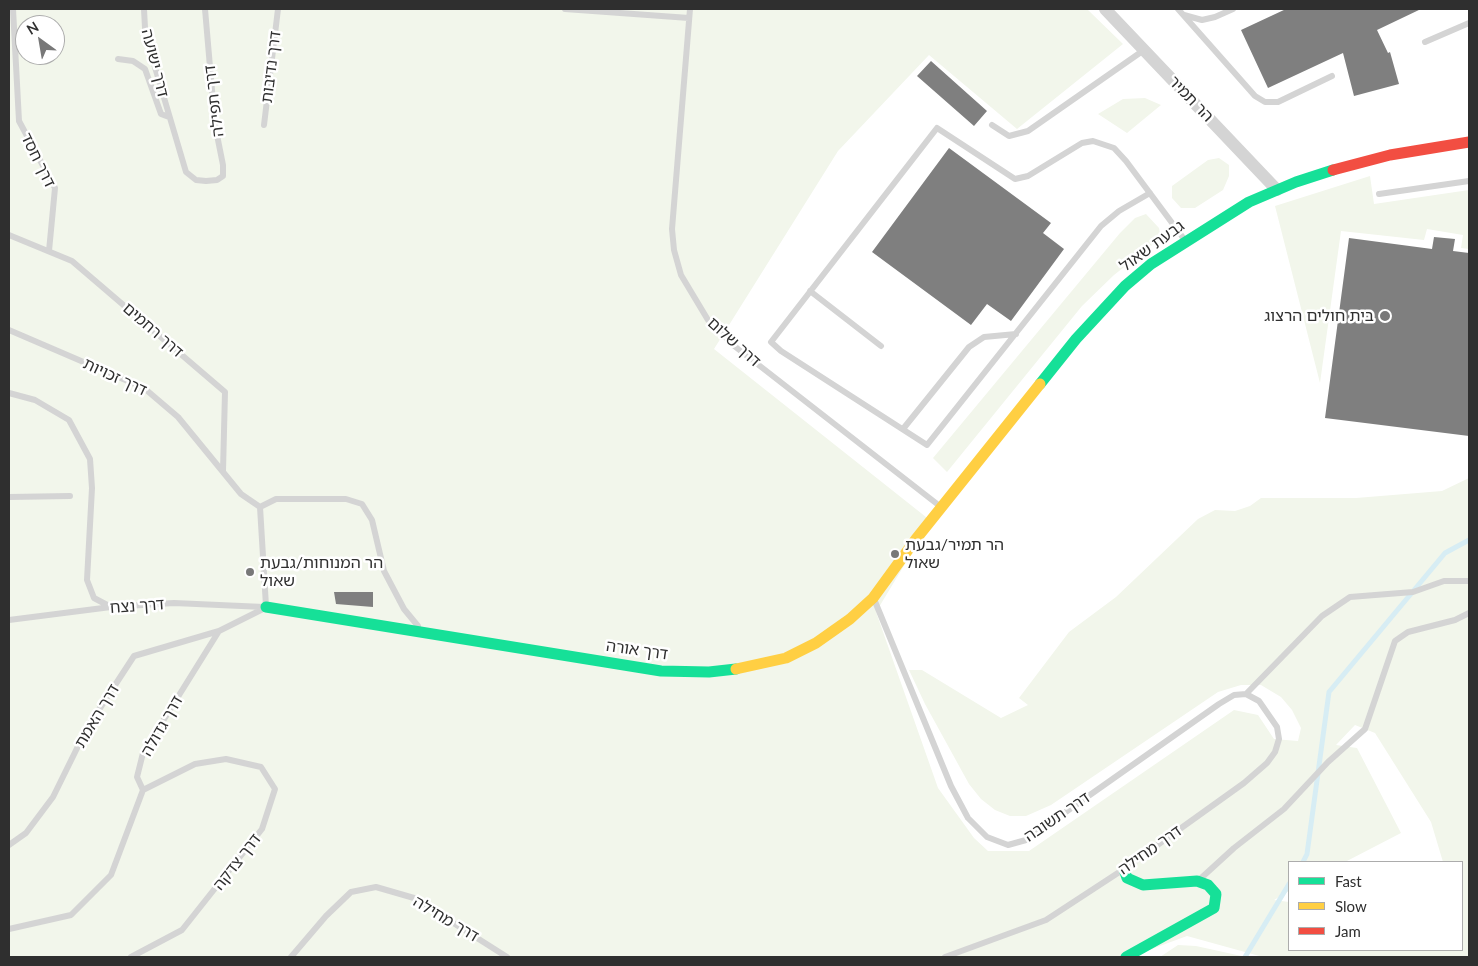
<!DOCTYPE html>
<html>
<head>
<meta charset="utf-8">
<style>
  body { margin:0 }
  #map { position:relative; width:1478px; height:966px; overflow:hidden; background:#fff; font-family:Lato,sans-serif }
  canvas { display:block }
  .frame { position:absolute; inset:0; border:10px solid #2f2f2f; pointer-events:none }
  .legend { position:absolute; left:1288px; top:861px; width:175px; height:90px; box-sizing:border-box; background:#fff; border:1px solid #acacac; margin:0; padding:6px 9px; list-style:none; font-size:15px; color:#2f2f2f }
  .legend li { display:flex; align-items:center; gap:10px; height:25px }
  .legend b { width:25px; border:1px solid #acacac }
  .north { position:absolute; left:15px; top:15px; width:50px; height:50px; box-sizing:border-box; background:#fff; border:1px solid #acacac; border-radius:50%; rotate:328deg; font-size:14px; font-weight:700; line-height:20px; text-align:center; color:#2f2f2f }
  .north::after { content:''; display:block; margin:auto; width:18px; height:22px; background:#787878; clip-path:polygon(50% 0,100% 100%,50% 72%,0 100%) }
</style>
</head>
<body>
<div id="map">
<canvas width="1478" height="966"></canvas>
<div class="frame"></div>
<ul class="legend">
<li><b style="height:6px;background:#16e098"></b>Fast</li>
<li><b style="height:6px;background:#ffcf43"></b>Slow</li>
<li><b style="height:6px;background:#f24e42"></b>Jam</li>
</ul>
<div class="north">N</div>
</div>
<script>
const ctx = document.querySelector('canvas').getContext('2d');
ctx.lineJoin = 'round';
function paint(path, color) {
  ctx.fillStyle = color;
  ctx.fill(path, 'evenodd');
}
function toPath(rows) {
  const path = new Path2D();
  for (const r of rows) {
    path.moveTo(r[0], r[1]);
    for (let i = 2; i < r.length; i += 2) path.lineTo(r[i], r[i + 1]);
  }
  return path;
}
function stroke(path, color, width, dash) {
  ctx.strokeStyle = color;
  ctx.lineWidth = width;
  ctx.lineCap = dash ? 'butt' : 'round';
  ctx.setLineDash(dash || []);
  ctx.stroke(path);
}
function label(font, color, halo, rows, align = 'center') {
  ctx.font = font + ' Lato,"Noto Sans Hebrew",sans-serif';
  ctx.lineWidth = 5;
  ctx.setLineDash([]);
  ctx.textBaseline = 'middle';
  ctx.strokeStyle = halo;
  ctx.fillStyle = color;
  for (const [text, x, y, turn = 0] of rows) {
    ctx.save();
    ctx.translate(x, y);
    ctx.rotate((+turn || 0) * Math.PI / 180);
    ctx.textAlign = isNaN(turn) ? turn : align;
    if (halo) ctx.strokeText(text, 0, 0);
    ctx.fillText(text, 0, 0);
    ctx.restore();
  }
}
paint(toPath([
  [9,9,1087,9,1123,44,1017,129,929,55,838,151,714,349,931,521,876,612,938,788,974,838,988,851,1029,851,1234,710,1258,715,1274,739,1298,741,1301,728,1292,710,1281,697,1261,685,1241,685,1218,692,1051,805,1026,816,1010,816,995,810,981,799,969,784,925,704,909,670,922,670,1001,718,1028,705,1019,698,1069,632,1116,597,1198,519,1215,510,1235,511,1250,506,1261,498,1356,498,1442,491,1469,478,1469,957,1263,957,1187,936,1130,957,9,957],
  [25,25,55,25,55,55,25,55],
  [1355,725,1375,733,1431,822,1443,862,1462,862,1462,950,1289,950,1289,902,1274,900,1289,891,1289,862,1345,862,1401,833,1357,748,1336,745],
  [1145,98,1161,105,1127,133,1098,114,1123,99],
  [1219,158,1229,165,1229,176,1223,190,1195,208,1181,208,1172,198,1172,186,1208,160],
  [1370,176,1374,204,1469,190,1469,249,1461,248,1463,235,1427,229,1424,240,1341,231,1320,383,1275,206],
  [1146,214,1159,228,1161,238,1114,275,1082,306,947,472,933,458,1120,233,1135,218],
  [1178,945,1196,946,1246,957,1160,957]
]), '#f2f6eb');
stroke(toPath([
  [1303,862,1307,854,1329,692,1445,553,1469,540],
  [1245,957,1289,884]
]), '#d7edf4', 5);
paint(toPath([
  [1286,9,1421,9,1377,30,1388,53,1390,52,1399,84,1354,96,1343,53,1268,88,1241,30],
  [931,61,987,111,974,126,917,76],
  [949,148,1051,223,1043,233,1064,249,1011,321,987,304,971,325,872,252],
  [1434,237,1455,239,1453,251,1469,253,1469,436,1325,418,1349,238,1432,249],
  [334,592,373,592,373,607,336,604]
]), '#7f7f7f');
stroke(toPath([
  [13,9,19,121,55,188,49,251],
  [144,9,145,28,149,47,186,172,196,180,206,181,217,180,223,176,223,165,215,125,205,9],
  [565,9,689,18],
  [690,9,672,229,674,250,681,275,708,320,733,345,941,507],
  [1178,9,1255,96,1265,102,1278,102,1332,76],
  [1184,15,1202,20,1215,17,1233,9],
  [1425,42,1469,23],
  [118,59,133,61,145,69,161,114,169,117],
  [264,125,278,9],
  [992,125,1009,136,1028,131,1144,50],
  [1150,193,1119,211,1101,226,927,445,781,351,771,342,937,128,1015,179,1028,176,1082,143,1093,141,1114,148,1126,161,1184,239],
  [1379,194,1469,181],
  [9,235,72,261,225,392,223,471],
  [810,291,881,346],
  [9,330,144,388,178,417,241,494,260,507],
  [9,393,35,400,69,420,90,459,92,488,87,580,94,598,111,607],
  [903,429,969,347,984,337,1016,334],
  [9,497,70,496],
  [260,507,276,499,346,499,362,504,372,520,384,571,404,609,418,626],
  [260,507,266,606],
  [874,599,951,786,968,818,987,837,1008,845,1026,840,1219,704,1234,695,1246,694],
  [9,620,111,607,174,603,264,607],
  [1246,694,1322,616,1350,597,1413,592,1444,581,1469,581],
  [9,845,26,833,53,797,87,728,134,656,219,631],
  [1199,880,1234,848,1284,809,1328,762,1365,729,1395,641,1408,632,1455,620,1469,613],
  [9,929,71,915,111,875,143,790,137,777,143,753,219,631,265,608],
  [131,957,182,930,262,829,275,789,261,767,226,759,195,764,143,790],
  [291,957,326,916,351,892,376,887,414,898,507,957],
  [945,957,1046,920,1124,869,1244,783,1267,763,1275,752,1279,739,1277,727,1259,701,1246,694]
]), '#d4d4d4', 6);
stroke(toPath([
  [1105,9,1277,190]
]), '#d4d4d4', 12);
stroke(toPath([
  [1040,384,1076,339,1125,286,1151,264,1249,202,1296,182,1333,170],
  [266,607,661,671,709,672,736,669],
  [1124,869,1127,878,1143,885,1197,881,1208,885,1216,894,1214,908,1126,957]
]), '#16e098', 11);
stroke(toPath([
  [736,669,786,658,816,643,850,619,873,598,916,539,1040,384]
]), '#ffcf43', 11);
stroke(toPath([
  [1333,170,1390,155,1469,142]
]), '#f24e42', 11);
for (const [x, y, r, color] of [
  [1385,316,6,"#787878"],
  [895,554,5,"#787878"],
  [250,572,5,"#787878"]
]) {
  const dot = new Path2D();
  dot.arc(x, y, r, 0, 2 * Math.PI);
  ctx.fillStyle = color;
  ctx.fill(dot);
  stroke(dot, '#fff', 2);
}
label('16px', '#2f2f2f', '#fff', [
  ["דרך ישועה",155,63,76],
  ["דרך נדיבות",271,67,-83],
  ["הר תמיר",1191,99,46],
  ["דרך תפילה",214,101,-97],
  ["דרך חסד",38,160,64],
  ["גבעת שאול",1152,246,-36],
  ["דרך רחמים",153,330,41],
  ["דרך שלום",734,342,42],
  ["דרך זכויות",115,377,25],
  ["דרך נצח",137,606,-4],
  ["דרך אורה",637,650,8],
  ["דרך האמת",97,716,-59],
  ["דרך גדולה",162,726,-60],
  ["דרך תשובה",1057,817,-34],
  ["דרך מחילה",1150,850,-35],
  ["דרך צדקה",237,862,-52],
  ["דרך מחילה",446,919,31]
]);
label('16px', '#2f2f2f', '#fff', [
  ["בית חולים הרצוג",1374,316,"right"],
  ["הר תמיר/גבעת",905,545],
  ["שאול",905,563],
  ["הר המנוחות/גבעת",260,563],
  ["שאול",260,581]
], 'left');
</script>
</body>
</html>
